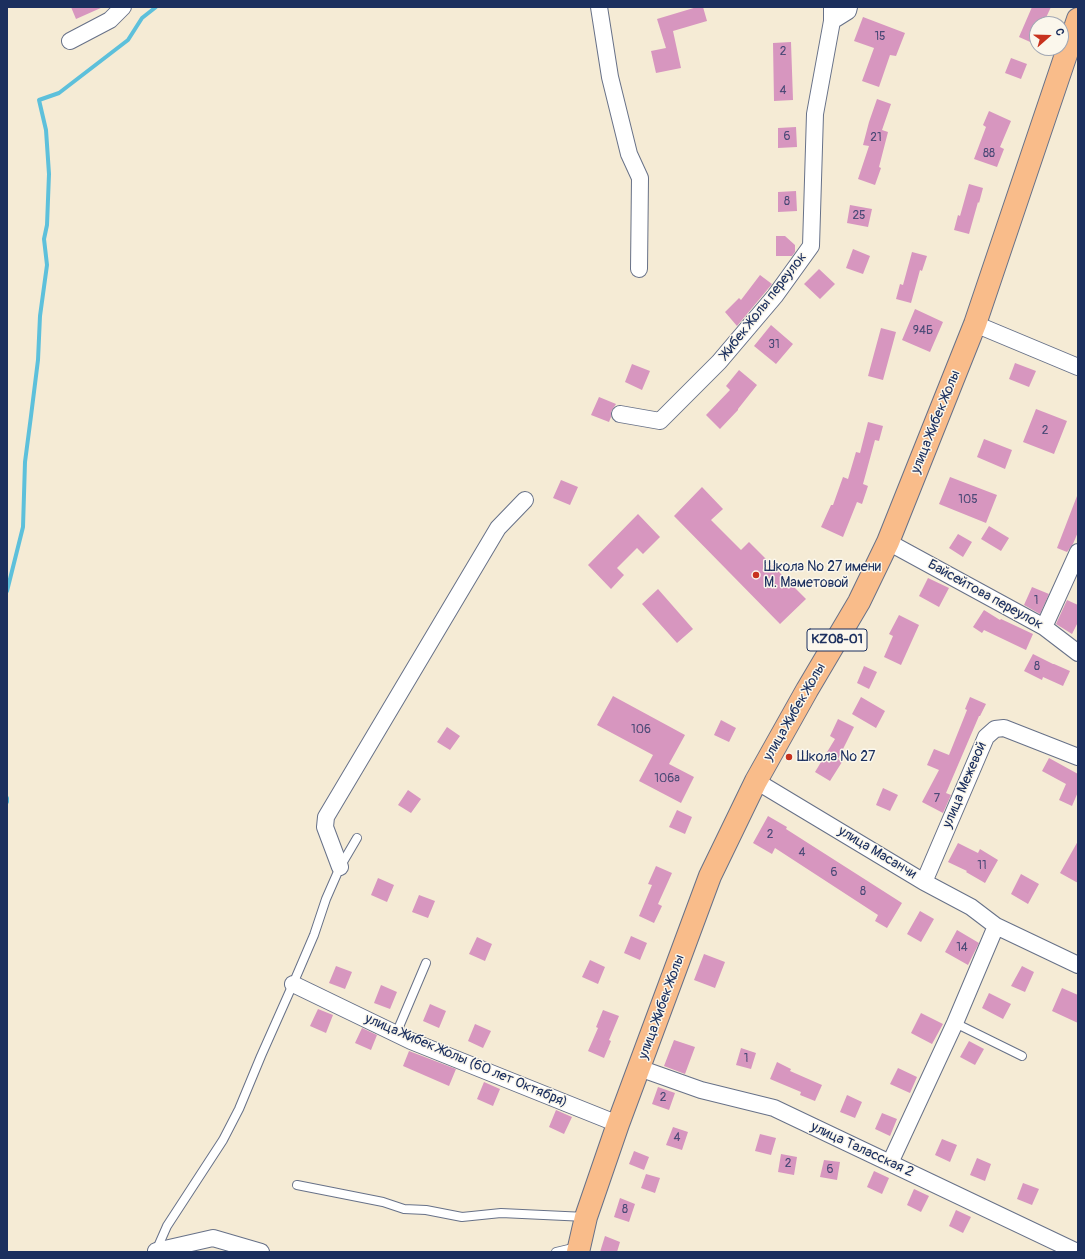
<!DOCTYPE html>
<html>
<head>
<meta charset="utf-8">
<style>
  body { margin:0 }
  #map { position:relative; width:1085px; height:1259px; overflow:hidden; background:#f5ebd5; font-family:Pangolin,sans-serif }
  canvas { display:block }
  .frame { position:absolute; inset:0; border:8px solid #1b2f5e; pointer-events:none }
  .north { position:absolute; left:1029px; top:16px; width:40px; height:40px; box-sizing:border-box; background:#fbf7ec; border:1px solid #a1a7b3; border-radius:50%; rotate:70deg; font-size:11px; font-weight:700; line-height:16px; text-align:center; color:#1b2f5e }
  .north::after { content:''; display:block; margin:auto; width:14px; height:18px; background:#c8321e; clip-path:polygon(50% 0,100% 100%,50% 72%,0 100%) }
</style>
</head>
<body>
<div id="map">
<canvas width="1085" height="1259"></canvas>
<div class="frame"></div>
<div class="north">С</div>
</div>
<script>
const ctx = document.querySelector('canvas').getContext('2d');
ctx.lineJoin = 'round';
function toPath(rows) {
  const path = new Path2D();
  for (const r of rows) {
    path.moveTo(r[0], r[1]);
    for (let i = 2; i < r.length; i += 2) path.lineTo(r[i], r[i + 1]);
  }
  return path;
}
function stroke(path, color, width, dash) {
  ctx.strokeStyle = color;
  ctx.lineWidth = width;
  ctx.lineCap = dash ? 'butt' : 'round';
  ctx.setLineDash(dash || []);
  ctx.stroke(path);
}
function paint(path, color) {
  ctx.fillStyle = color;
  ctx.fill(path, 'evenodd');
}
function label(font, color, halo, rows, align = 'center') {
  ctx.font = font + ' Pangolin,sans-serif';
  ctx.lineWidth = 3;
  ctx.setLineDash([]);
  ctx.textBaseline = 'middle';
  ctx.strokeStyle = halo;
  ctx.fillStyle = color;
  for (const [text, x, y, turn = 0] of rows) {
    ctx.save();
    ctx.translate(x, y);
    ctx.rotate((+turn || 0) * Math.PI / 180);
    ctx.textAlign = isNaN(turn) ? turn : align;
    if (halo) ctx.strokeText(text, 0, 0);
    ctx.fillText(text, 0, 0);
    ctx.restore();
  }
}
stroke(toPath([
  [7,591,23,527,25,462,31,416,38,360,40,316,47,265,44,239,47,225,49,174,46,130,39,100,59,93,128,40,142,18,156,7],
  [7,798,7,802]
]), '#5dc0db', 4);
paint(toPath([
  [71,7,103,7,76,19],
  [697,7,703,7,707,21,673,31,681,68,656,73,651,51,666,48,657,19],
  [1032,7,1051,7,1043,24,1037,24,1037,45,1019,37],
  [863,17,905,33,896,56,890,55,879,87,862,81,874,48,854,41],
  [791,42,793,100,774,101,773,43],
  [1011,58,1027,64,1021,79,1005,73],
  [877,99,891,104,882,130,888,132,879,167,881,168,875,185,858,179,869,146,863,145,869,122],
  [989,111,1011,121,1000,147,1004,149,997,167,974,159,986,127,983,125],
  [796,127,797,147,778,148,778,128],
  [969,184,983,188,979,203,978,202,969,234,954,230,958,215,960,216],
  [796,191,797,211,778,212,778,192],
  [850,205,872,209,868,227,847,223],
  [776,236,785,236,795,245,795,252,792,256,776,256],
  [853,249,870,256,863,274,846,268],
  [912,252,927,256,922,271,920,270,911,303,896,299,900,284,903,285],
  [819,269,835,284,820,299,804,284],
  [760,275,772,284,737,326,725,312,739,298,741,300],
  [915,309,943,322,930,352,902,340],
  [771,325,793,344,776,364,754,346],
  [881,328,896,332,883,380,868,376],
  [1015,363,1036,371,1029,387,1009,379],
  [632,364,650,371,642,390,625,382],
  [739,370,757,385,738,409,738,410,720,429,706,415,730,390,726,386],
  [599,397,616,404,611,412,611,417,609,422,591,415],
  [1036,409,1067,421,1054,454,1023,442],
  [868,422,883,426,879,441,875,440,863,484,868,486,862,504,857,502,843,537,821,527,831,505,833,505,843,477,848,479,856,452,860,453],
  [984,439,1012,450,1005,469,977,457],
  [950,477,997,495,986,523,939,504],
  [561,480,578,487,570,505,553,498],
  [702,487,723,509,711,520,741,550,749,542,806,599,780,624,674,516],
  [1077,496,1078,532,1073,544,1067,552,1057,548],
  [638,514,660,537,643,554,637,548,617,568,624,575,611,589,588,565],
  [989,526,1009,538,1001,551,981,539],
  [958,534,972,542,963,557,949,548],
  [928,578,949,588,939,607,919,596],
  [1032,587,1049,594,1040,614,1024,605],
  [658,589,693,629,677,643,642,604],
  [1067,600,1078,605,1078,622,1072,634,1056,624],
  [984,610,1000,620,1001,619,1033,634,1026,650,984,630,982,633,973,627],
  [899,615,919,625,901,665,884,657,893,636,889,634],
  [1033,654,1053,664,1054,664,1070,671,1063,686,1043,677,1042,680,1024,671],
  [864,666,877,672,869,689,857,683],
  [613,696,685,735,669,764,694,777,681,803,639,781,653,755,597,725],
  [861,697,885,711,876,728,852,714],
  [970,697,986,704,980,716,979,716,946,793,951,795,943,813,922,802,939,770,927,765,934,749,949,755,967,710,965,709],
  [838,719,854,727,838,759,842,762,830,781,815,772,835,739,830,736],
  [721,720,736,728,729,742,714,735],
  [447,727,460,736,450,750,437,742],
  [1049,758,1078,774,1078,792,1072,806,1059,800,1066,784,1042,771],
  [883,788,898,795,890,811,876,805],
  [408,790,421,799,411,813,398,805],
  [677,810,692,817,685,834,669,827],
  [768,816,787,827,786,829,902,903,887,928,875,921,878,915,775,848,772,854,753,843],
  [1078,841,1078,883,1060,873],
  [958,843,978,853,980,849,998,860,985,883,966,872,967,871,948,862],
  [656,866,672,873,658,904,662,906,654,923,639,916,652,885,648,884],
  [1021,874,1039,884,1028,904,1011,894],
  [378,878,394,885,387,902,371,895],
  [419,895,435,901,428,918,412,912],
  [920,911,934,919,921,942,907,934],
  [957,930,979,943,968,965,945,952],
  [631,936,647,943,640,960,624,953],
  [477,937,492,944,485,961,469,954],
  [704,954,725,962,715,988,694,980],
  [590,960,605,967,598,984,582,977],
  [336,966,352,972,345,989,329,983],
  [1022,966,1034,972,1025,992,1011,986],
  [381,985,397,992,390,1009,374,1003],
  [1062,988,1078,995,1078,1023,1052,1011],
  [989,993,1011,1004,1003,1019,982,1008],
  [430,1004,446,1011,439,1028,423,1021],
  [318,1009,333,1015,326,1033,310,1026],
  [603,1010,619,1016,609,1040,611,1041,604,1058,588,1051,598,1028,596,1027],
  [921,1013,943,1024,932,1044,911,1033],
  [475,1024,491,1031,483,1048,468,1041],
  [362,1028,377,1035,371,1050,355,1043],
  [674,1040,695,1047,685,1074,664,1066],
  [969,1041,984,1049,975,1065,960,1057],
  [741,1048,756,1053,751,1069,736,1065],
  [409,1051,456,1069,449,1086,403,1066],
  [777,1062,791,1069,790,1071,822,1085,815,1101,800,1095,801,1092,770,1079],
  [898,1068,917,1077,910,1093,890,1084],
  [484,1082,500,1089,493,1106,477,1099],
  [658,1087,675,1093,669,1110,652,1104],
  [847,1095,862,1102,855,1118,840,1112],
  [556,1110,572,1117,564,1134,549,1127],
  [882,1113,897,1119,890,1136,875,1129],
  [673,1127,688,1132,682,1150,666,1145],
  [760,1134,776,1138,771,1155,755,1151],
  [942,1139,957,1145,950,1162,935,1155],
  [634,1151,649,1157,644,1170,629,1164],
  [781,1154,797,1157,794,1175,778,1172],
  [977,1158,991,1164,985,1181,970,1175],
  [824,1160,840,1162,837,1180,820,1177],
  [874,1171,889,1178,882,1194,867,1187],
  [646,1174,660,1178,655,1193,641,1188],
  [1023,1183,1039,1189,1032,1205,1017,1199],
  [914,1189,929,1196,921,1212,907,1205],
  [620,1198,635,1204,629,1222,614,1217],
  [956,1210,971,1217,963,1233,949,1226],
  [605,1236,620,1242,617,1252,600,1252]
]), '#d796bf');
const lane = toPath([
  [955,1023,1022,1056],
  [396,1034,426,963],
  [297,1185,383,1202,404,1209,426,1210,462,1217,501,1213,586,1217],
  [156,1251,167,1226,223,1140,239,1109,261,1056,293,984,314,935,326,899,340,867,357,838],
  [556,1252,577,1247]
]);
const street = toPath([
  [599,7,610,77,629,154,640,178,639,269],
  [832,21,848,11,849,7],
  [70,41,110,20,123,7],
  [975,324,1078,367],
  [620,414,660,421,719,362,775,296,811,246,815,114,832,21,832,7],
  [888,542,1044,627,1078,653],
  [1044,627,1078,552],
  [756,781,924,882,971,907,996,926,1078,965],
  [340,867,325,827,326,817,498,528,525,500],
  [924,882,986,737,995,729,1004,728,1078,757],
  [293,984,411,1041,618,1124],
  [639,1068,701,1090,774,1108,1077,1252],
  [890,1163,955,1023,996,926],
  [156,1251,213,1238,261,1252]
]);
const primary = toPath([
  [578,1252,586,1217,618,1124,710,876,756,781,807,690,859,602,888,542,975,324,1078,19]
]);
stroke(lane, '#677188', 10);
stroke(street, '#677188', 18);
stroke(primary, '#677188', 24);
stroke(lane, '#fff', 8);
stroke(street, '#fff', 16);
stroke(primary, '#f9bc8a', 22);
for (const [x, y, r, color] of [
  [756,575,4,"#c8321e"],
  [789,757,4,"#c8321e"]
]) {
  const dot = new Path2D();
  dot.arc(x, y, r, 0, 2 * Math.PI);
  ctx.fillStyle = color;
  ctx.fill(dot);
  stroke(dot, '#fbf7ec', 1.5);
}
label('12px', '#4a4976', null, [
  ["15",880,37],
  ["2",783,52],
  ["4",783,91],
  ["6",787,137],
  ["21",876,138],
  ["88",989,154],
  ["8",787,202],
  ["25",859,216],
  ["94Б",923,331],
  ["31",774,345],
  ["2",1045,431],
  ["105",968,500],
  ["1",1036,601],
  ["8",1037,667],
  ["106",641,730],
  ["106а",667,779],
  ["7",937,799],
  ["2",770,835],
  ["4",802,853],
  ["11",982,866],
  ["6",834,873],
  ["8",863,892],
  ["14",962,948],
  ["1",746,1059],
  ["2",663,1098],
  ["4",677,1138],
  ["2",788,1164],
  ["6",830,1170],
  ["8",625,1210]
]);
for (const [x, y, w] of [
  [837,640,60]
]) {
  const box = new Path2D();
  box.roundRect(x - w / 2, y - 11, w, 22, 3);
  ctx.fillStyle = '#fbf7ec';
  ctx.fill(box);
  stroke(box, '#1b2f5e', 1);
}
label('bold 13px', '#1b2f5e', null, [
  ["KZ08-01",837,640]
]);
label('14px', '#1b2f5e', '#fbf7ec', [
  ["Жибек Жолы переулок",764,306,-52],
  ["улица Жибек Жолы",936,422,-68],
  ["Байсейтова переулок",985,595,29],
  ["улица Жибек Жолы",795,712,-60],
  ["улица Межевой",965,785,-67],
  ["улица Масанчи",877,853,31],
  ["улица Жибек Жолы",662,1007,-70],
  ["улица Жибек Жолы (60 лет Октября)",466,1061,23],
  ["улица Таласская 2",862,1150,25]
]);
label('14px', '#1b2f5e', '#fbf7ec', [
  ["Школа № 27 имени",764,567],
  ["М. Маметовой",764,583],
  ["Школа № 27",797,757]
], 'left');
</script>
</body>
</html>
